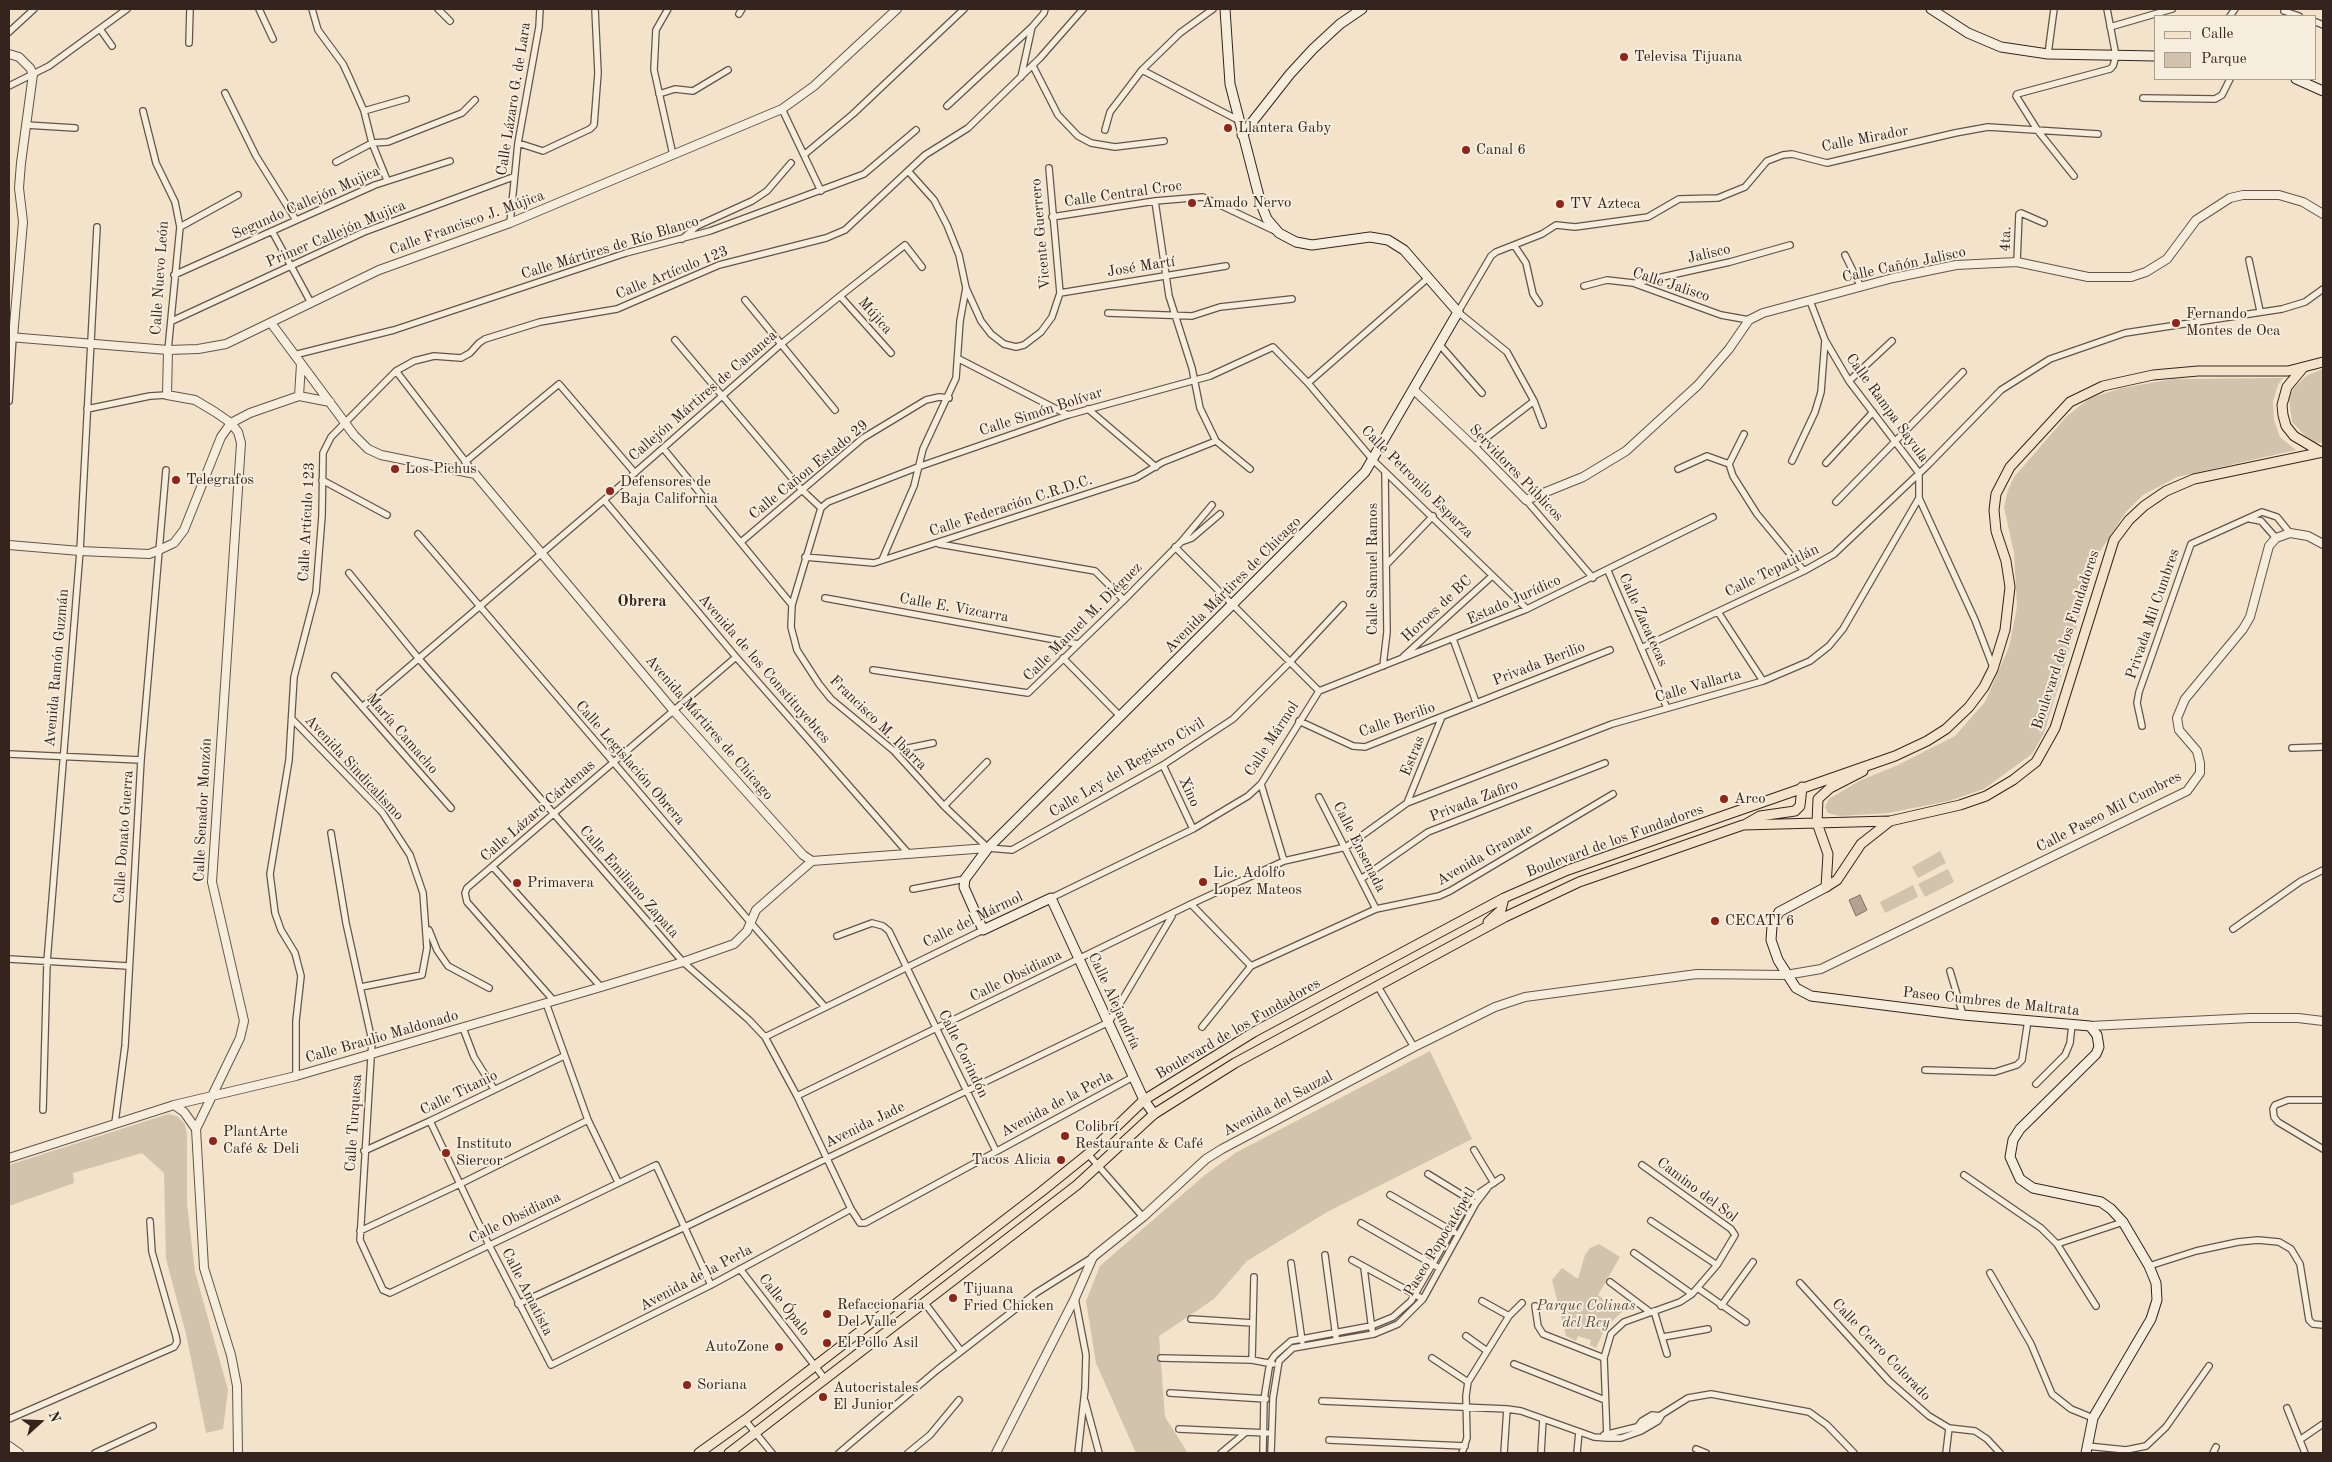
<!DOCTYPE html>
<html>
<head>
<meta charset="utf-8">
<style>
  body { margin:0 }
  #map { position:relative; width:2332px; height:1462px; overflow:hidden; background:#f2e3ca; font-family:"Old Standard TT",serif }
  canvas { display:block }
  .frame { position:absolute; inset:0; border:10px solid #35241d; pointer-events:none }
  .legend { position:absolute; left:2154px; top:15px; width:162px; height:65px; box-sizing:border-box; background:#f7eddd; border:1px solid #a99d90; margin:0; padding:6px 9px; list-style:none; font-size:15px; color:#35241d }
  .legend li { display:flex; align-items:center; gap:10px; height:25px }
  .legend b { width:25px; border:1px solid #a99d90 }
  .north { position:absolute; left:15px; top:1397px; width:50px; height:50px; -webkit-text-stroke:4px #f7eddd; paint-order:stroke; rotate:70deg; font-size:14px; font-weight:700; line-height:20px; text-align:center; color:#35241d }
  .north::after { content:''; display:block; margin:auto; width:18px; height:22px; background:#35241d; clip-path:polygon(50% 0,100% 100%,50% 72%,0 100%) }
</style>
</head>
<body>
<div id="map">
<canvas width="2332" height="1462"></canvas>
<div class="frame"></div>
<ul class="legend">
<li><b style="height:6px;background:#f2e3ca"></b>Calle</li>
<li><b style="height:14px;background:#d2c3ad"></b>Parque</li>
</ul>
<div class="north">N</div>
</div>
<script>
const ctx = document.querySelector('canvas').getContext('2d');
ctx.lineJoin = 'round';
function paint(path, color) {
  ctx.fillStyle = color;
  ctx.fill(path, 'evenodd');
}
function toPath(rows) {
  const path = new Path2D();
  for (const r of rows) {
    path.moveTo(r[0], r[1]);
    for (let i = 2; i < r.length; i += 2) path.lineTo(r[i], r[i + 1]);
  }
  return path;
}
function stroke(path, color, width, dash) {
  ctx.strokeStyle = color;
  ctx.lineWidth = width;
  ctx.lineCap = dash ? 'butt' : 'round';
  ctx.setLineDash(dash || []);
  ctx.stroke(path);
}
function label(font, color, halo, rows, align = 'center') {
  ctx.font = font + ' "Old Standard TT",serif';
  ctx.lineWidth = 4;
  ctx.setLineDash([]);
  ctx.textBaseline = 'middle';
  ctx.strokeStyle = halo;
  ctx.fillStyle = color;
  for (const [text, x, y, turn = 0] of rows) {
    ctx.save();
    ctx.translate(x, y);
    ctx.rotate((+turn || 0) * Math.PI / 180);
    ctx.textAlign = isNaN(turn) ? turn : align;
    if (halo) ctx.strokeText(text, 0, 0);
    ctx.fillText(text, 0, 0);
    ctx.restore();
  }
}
paint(toPath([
  [2323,369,2323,442,2320,443,2311,442,2292,422,2289,398,2294,388,2306,376],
  [2283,378,2278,385,2273,401,2274,420,2280,437,2296,450,2177,477,2143,495,2126,512,2099,553,2044,733,2032,754,1984,789,1949,801,1888,813,1839,816,1828,813,1825,807,1829,799,1859,781,1898,765,1955,736,1985,702,2009,647,2017,607,2014,553,2004,507,2008,490,2014,477,2067,416,2090,398,2122,388,2174,379],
  [1940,851,1946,863,1918,878,1912,867],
  [1948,869,1954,882,1925,897,1918,884],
  [1913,885,1918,897,1885,913,1880,902],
  [1430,1051,1472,1139,1327,1212,1247,1261,1214,1299,1159,1336,1165,1417,1188,1453,1136,1453,1096,1363,1086,1301,1100,1266,1206,1174,1237,1152],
  [168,1114,177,1116,185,1124,187,1136,187,1204,195,1272,228,1390,223,1429,206,1433,186,1334,166,1259,164,1173,142,1153,73,1173,74,1183,9,1206,9,1165],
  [1599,1244,1620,1257,1598,1295,1622,1312,1605,1328,1596,1348,1590,1345,1591,1340,1578,1336,1576,1341,1566,1336,1552,1280,1562,1268,1578,1279,1585,1255,1590,1248]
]), '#d2c3ad');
const water = toPath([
  [1860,895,1867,910,1856,916,1849,900,1860,895]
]);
paint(water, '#b2a28f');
stroke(water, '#807061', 1);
const minor = toPath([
  [259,9,273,39],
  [312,9,318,30,343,64,350,79,364,111,372,143,387,180],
  [438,9,450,21],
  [668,9,656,30,654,70,673,155],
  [2284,11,2299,16],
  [739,14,742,9],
  [2230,16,2235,9],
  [2316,22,2323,25],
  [2110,27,2172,9],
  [100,29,112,46],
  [9,32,34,9],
  [189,43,190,9],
  [2048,54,2054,9],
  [1033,66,1058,115,1078,136,1091,143,1115,147,1164,141],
  [1142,70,1238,120],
  [1021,77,1032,27],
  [9,86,49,66,127,9],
  [225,93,256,156,296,220],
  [659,94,675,89,693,91,728,70],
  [2143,98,2215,99,2222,95,2230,79],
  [947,106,1032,27,1044,13,1045,9],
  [782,109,821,191],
  [143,111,156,163,175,202,180,227,168,350],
  [364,111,406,99],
  [26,125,75,128],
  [1105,130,1110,112,1142,70,1180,33,1213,9],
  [518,143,543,151,590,129,594,125,598,73,595,9],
  [805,154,853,114,964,9],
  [336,162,372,143,388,142,462,113,475,100],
  [2074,176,2038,131,2016,96,2017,94,2110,69,2113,66,2116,56,2107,9],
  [1155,201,1169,296,1192,368,1200,408,1216,441,1250,469],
  [1052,217,1155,201,1203,197,1275,231],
  [510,223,518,143,539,27,540,9],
  [180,227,238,195],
  [272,231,310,301],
  [682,239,697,226,752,201,767,191,791,163],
  [1514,245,1526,263,1533,294,1539,303],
  [1845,255,1861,287],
  [2249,260,2260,311],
  [2017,262,2019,214,2021,213,2044,223],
  [174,275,375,185,450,161],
  [1635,283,1730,262,1790,245],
  [1584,286,1607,280,1633,283,1721,315,1749,320],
  [966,288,981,321,991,334,1004,344,1016,347,1024,345,1041,332,1052,317,1060,293,1049,168],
  [1060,293,1226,266],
  [840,296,891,353],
  [745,300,835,410],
  [1810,301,1825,340,1849,381,1919,473,1919,498,1975,620,1993,667],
  [1108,313,1192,316,1220,307,1292,299],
  [172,321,364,232,513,177],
  [675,340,801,489,821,508],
  [1440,345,1482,393],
  [294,355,394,330,626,253,710,231,864,174,916,130],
  [959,359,1068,415],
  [396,371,475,474],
  [1849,381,1892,341],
  [1308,383,1428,278],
  [9,401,13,337],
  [87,409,150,396,167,395],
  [1088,409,1156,467],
  [1543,425,1534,401,1507,352,1458,312,1491,256,1496,252,1542,234,1556,225,1575,227,1648,217,1679,199,1718,198,1745,187,1767,161,1783,155,1792,154,1827,163,1955,133,1988,127,2098,134],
  [1744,434,1729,464,1733,476,1757,514,1804,571],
  [1474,447,1534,401],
  [663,448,792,605],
  [1792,461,1815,412,1821,392,1825,340],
  [465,462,559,384,635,473],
  [1826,463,1873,412],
  [1678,469,1707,456,1729,464],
  [322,480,387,515],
  [604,500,736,657,908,853],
  [1526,500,1593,578],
  [1836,502,1963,372],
  [821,508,792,605,791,627,797,650,819,684,831,699,894,751,944,806,988,848,1012,850,1163,765,1233,719,1289,663,1343,605],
  [821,508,828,502,918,467,1068,415,1210,376,1273,347,1308,383,1373,460,1527,609],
  [2250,519,2261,521,2276,538],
  [418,534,751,923,825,1007],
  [741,542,863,438,926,400,939,397,949,398],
  [1181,542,1192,538,1220,514],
  [939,544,1095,571,1124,600],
  [1175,547,1319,691],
  [805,557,874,563,1136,478,1163,462,1216,441],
  [882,560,914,486,923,449,956,378,960,321,966,288,959,255,947,225,934,200,909,172],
  [1387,564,1433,516],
  [1608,571,1667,708],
  [349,573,419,659,683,962,749,1020,765,1037,797,1096,851,1209,860,1223,865,1223,1133,1077],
  [825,598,1078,644],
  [1718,612,1763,681],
  [1453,639,1476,702],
  [1641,648,1804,571,1834,554,1928,465,2001,390,2050,359,2125,333,2282,309,2305,302,2323,289],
  [1403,657,1492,576],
  [1063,658,1120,716],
  [1383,666,1387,632,1385,472],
  [873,670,1028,693,1124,600,1181,542,1212,505],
  [335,676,451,808],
  [1319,691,1527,609,1713,517],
  [362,707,604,500,780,345,840,296,905,245,922,267],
  [292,719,382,812,410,855,423,893,427,948,422,975,361,987],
  [1299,721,1353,746,1365,747,1610,650],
  [2142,726,2137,703,2139,692,2191,544,2262,512,2277,517,2290,533],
  [2292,748,2323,747],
  [894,751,933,743],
  [9,754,141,760],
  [1163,765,1193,829],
  [1261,784,1284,861],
  [1319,797,1376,909],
  [1407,803,1441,719],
  [944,806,987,762],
  [331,833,346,923,372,1041,360,1240,383,1290,390,1293,656,1165,711,1285],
  [493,867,601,987],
  [1361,879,1428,832,1605,763],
  [913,889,965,879],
  [1051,898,1193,829,1248,796,1261,784,1319,691],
  [1191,904,1251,966],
  [2233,929,2301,881,2323,870],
  [429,930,437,950,448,966,489,988],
  [837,936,872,923,883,926,889,931,996,1151],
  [9,959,128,966],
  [1950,971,1963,1015],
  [1377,985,1414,1047],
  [554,1001,467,902,465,893,467,888,736,657],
  [546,1003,588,1120,618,1182],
  [1202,1027,1251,966,1376,909,1439,896,1450,891,1613,794],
  [463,1028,474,1057,494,1089],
  [765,1037,983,930],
  [1925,1070,1995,1072,2017,1065,2022,1060,2028,1020],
  [296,1076,296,1021,301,976,295,953,281,930,275,913,270,874,289,760,294,677,316,592,322,516,323,453,331,437,396,371,414,361,434,356,461,358,470,353,479,343,485,339,540,322,617,309,719,265,826,238,845,230,925,155,968,128,1040,58,1083,9],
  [2036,1084,2065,1055,2070,1043,2072,1024],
  [797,1096,1191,904,1284,861,1346,847,1407,803,1612,724,1763,681,1810,661,1829,646,1843,629,1919,498],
  [2323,1100,2288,1100,2275,1105,2273,1109,2274,1117,2278,1122,2323,1149],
  [43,1110,47,962,80,551,97,227],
  [430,1121,489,1245,551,1365,711,1285,851,1209],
  [115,1123,125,1046,141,760,166,470],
  [1474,1150,1494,1183],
  [364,1151,430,1121,564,1056],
  [1088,1154,1143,1217],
  [1428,1174,1472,1201],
  [1964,1175,2041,1228,2057,1244,2096,1306],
  [1390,1195,1454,1232],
  [1651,1221,1717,1265],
  [1361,1223,1439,1268],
  [360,1231,460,1184,588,1120],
  [2057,1244,2123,1222],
  [1634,1253,1692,1294],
  [1325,1255,1336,1337],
  [1352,1260,1423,1299],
  [1291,1263,1302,1341],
  [2149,1266,2196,1251,2238,1242,2258,1240,2279,1242,2291,1249,2300,1264,2309,1320,2313,1324,2323,1325],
  [1364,1268,1372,1330],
  [740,1269,825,1379],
  [1990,1273,2031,1344,2052,1394,2071,1409,2093,1418],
  [1610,1282,1650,1312],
  [1800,1283,1889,1381,1929,1416,1949,1428,1975,1431,1987,1439,2000,1453],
  [1699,1289,1746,1322],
  [1075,1298,1086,1355,1085,1389,1078,1453],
  [1482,1301,1509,1316],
  [924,1302,961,1351],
  [518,1304,685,1227,1109,1022,1172,916],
  [1535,1306,1538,1326,1543,1334,1604,1358],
  [1721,1306,1753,1262],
  [1654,1311,1667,1354],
  [1191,1319,1253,1323],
  [1466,1336,1487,1351],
  [1663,1337,1708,1329],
  [1161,1358,1252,1360,1273,1364],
  [1432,1358,1468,1382],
  [1252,1360,1254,1277],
  [1514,1364,1605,1400],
  [1170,1393,1266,1399],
  [1085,1401,1099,1453],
  [1322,1401,1507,1409,1521,1411,1594,1437,1607,1438,1621,1438,1641,1431,1658,1421,1661,1416],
  [2287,1408,2305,1453],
  [9,1419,174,1347,177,1342,176,1336,152,1252,150,1221],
  [745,1420,772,1453],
  [1639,1425,1642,1421,1652,1415,1661,1416],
  [1179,1429,1267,1433],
  [1604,1435,1645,1425,1688,1398,1711,1394,1809,1412,1827,1425,1854,1453],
  [1607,1438,1604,1358,1611,1334,1624,1322,1680,1302,1692,1294,1717,1265,1735,1235,1731,1229,1642,1165],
  [2301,1439,2323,1424],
  [1329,1440,1465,1446],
  [2087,1446,2126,1450,2146,1446,2166,1427,2209,1366],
  [1696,1449,1706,1453],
  [95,1453,153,1426],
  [839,1453,937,1370,1036,1293,1093,1257],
  [908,1453,930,1435,959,1400],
  [1221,1453,1245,1433],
  [1263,1453,1264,1399,1270,1362,1275,1355,1291,1341,1371,1326,1393,1317,1411,1301,1470,1199,1501,1178],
  [1271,1453,1273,1398,1279,1361,1293,1348,1374,1334,1398,1324,1423,1299,1476,1203,1489,1186],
  [1462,1453,1467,1438,1466,1396,1468,1382,1509,1316,1522,1303],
  [1504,1453,1507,1409],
  [1541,1453,1543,1419],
  [1577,1453,1579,1432],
  [1946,1453,1949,1428],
  [2213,1453,2216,1447]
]);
const tertiary = toPath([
  [9,54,19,57,30,68,33,74,21,163,19,188,23,222,13,337],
  [271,323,354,435,368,449,381,455,475,474,673,710,803,855,812,861,988,848],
  [9,337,168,350,198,349,226,344,379,270,510,223,782,109,814,86,897,9],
  [168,350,167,395,195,400,215,412,231,423,238,432,241,443,212,882,244,1021,240,1038,196,1129,204,1268,231,1355,237,1386,238,1453],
  [1414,390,1474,447,1526,500,1583,477,1626,451,1698,385,1729,349,1749,320,1763,313,1893,278,1956,265,2017,262,2088,277,2131,277,2146,272,2167,259,2196,220,2230,198,2243,195,2279,195,2303,202,2323,214],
  [299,396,301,364],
  [9,545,80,551,149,554,157,551,174,543,184,530,221,437,231,423,250,413,299,396,330,402],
  [2090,1026,2250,1018,2298,1018,2323,1021],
  [174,1105,184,1112,196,1129],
  [9,1158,174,1105,296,1076,601,987,683,962,734,944,747,931,756,910,812,861],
  [9,1446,19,1453],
  [996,1453,1075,1298,1093,1257,1143,1217,1206,1159,1222,1149,1414,1047,1495,1007,1525,997,1697,974,1786,975,1821,969,2187,791,2200,773,2200,763,2197,751,2179,730,2177,718,2185,699,2243,629,2250,617,2269,546,2276,538,2290,533,2308,536,2323,544]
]);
const secondary = toPath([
  [1931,9,1968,33,2001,47,2048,54,2156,56],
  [2296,79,2323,91],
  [1242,135,1290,74,1313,49,1340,24,1362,9],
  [1826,887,1779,912,1772,926,1771,940,1778,960,1796,988,1811,996,1963,1015,2090,1026,2097,1035,2099,1047,2096,1054,2020,1129,2013,1140,2010,1157,2020,1179,2033,1188,2101,1202,2111,1209,2123,1222,2149,1266,2156,1283,2157,1300,2151,1319,2093,1418,2086,1453],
  [1154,1114,1144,1100,1051,898,983,930,964,887,965,879,988,848,1365,472,1458,312,1404,250,1388,240,1370,237,1312,245,1296,242,1279,233,1267,219,1261,204,1230,84,1225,9]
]);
const primary = toPath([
  [2302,369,2287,387,2282,405,2283,415,2286,426,2294,436,2321,452],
  [1746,824,1760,816,1795,811,1800,806,1802,787],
  [1826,887,1828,854,1817,823,1818,799,1830,788,1863,771],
  [1826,887,1837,880,1861,844,1889,822],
  [1488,922,1501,910,1504,898],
  [699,1453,745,1420,1041,1192,1088,1154,1144,1100,1254,1032,1504,898,1568,870,1895,756,1927,741,1946,729,1969,707,1984,687,1993,669,2005,630,2010,587,2006,561,1996,531,1994,510,1996,494,2010,467,2070,402,2103,386,2153,375,2198,371,2288,371,2323,362],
  [729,1453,1077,1185,1154,1114,1235,1063,1505,917,1579,882,1743,825,1890,821,1960,805,1986,796,2013,780,2036,762,2055,728,2114,540,2129,520,2144,506,2166,491,2194,479,2323,452]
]);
stroke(minor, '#645448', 8);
stroke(tertiary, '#645448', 10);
stroke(secondary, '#35241d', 11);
stroke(primary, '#35241d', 11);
stroke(minor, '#f7eddd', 5.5);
stroke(tertiary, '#f7eddd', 8);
stroke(secondary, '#f7eddd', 9);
stroke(primary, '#f2e3ca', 9);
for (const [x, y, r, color] of [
  [1624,57,5,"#8f2418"],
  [1228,128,5,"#8f2418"],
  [1466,150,5,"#8f2418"],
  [1192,203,5,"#8f2418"],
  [1560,204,5,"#8f2418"],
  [2176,323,5,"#8f2418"],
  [395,469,5,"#8f2418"],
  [176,480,5,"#8f2418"],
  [610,491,5,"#8f2418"],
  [1724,799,5,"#8f2418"],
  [1203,882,5,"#8f2418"],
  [517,883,5,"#8f2418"],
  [1715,921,5,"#8f2418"],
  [1065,1136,5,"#8f2418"],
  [213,1141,5,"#8f2418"],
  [446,1153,5,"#8f2418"],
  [1061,1160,5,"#8f2418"],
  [953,1298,5,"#8f2418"],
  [827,1314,5,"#8f2418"],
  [827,1343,5,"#8f2418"],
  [779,1347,5,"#8f2418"],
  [687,1385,5,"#8f2418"],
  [823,1397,5,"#8f2418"]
]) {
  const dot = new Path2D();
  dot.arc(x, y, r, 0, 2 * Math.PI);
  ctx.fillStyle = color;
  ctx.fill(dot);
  stroke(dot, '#f7eddd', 2);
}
label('15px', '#35241d', '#f7eddd', [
  ["Televisa Tijuana",1634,57],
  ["Llantera Gaby",1238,128],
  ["Canal 6",1476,150],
  ["Amado Nervo",1202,203],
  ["TV Azteca",1570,204],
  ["Fernando",2186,314],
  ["Montes de Oca",2186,331],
  ["Los Pichus",405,469],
  ["Telegrafos",186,480],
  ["Defensores de",620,482],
  ["Baja California",620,499],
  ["Arco",1734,799],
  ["Lic. Adolfo",1213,873],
  ["Lopez Mateos",1213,890],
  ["Primavera",527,883],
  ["CECATI 6",1725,921],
  ["Colibrí",1075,1127],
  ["Restaurante & Café",1075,1144],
  ["PlantArte",223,1132],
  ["Café & Deli",223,1149],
  ["Instituto",456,1144],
  ["Siercor",456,1161],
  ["Tacos Alicia",1051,1160,"right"],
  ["Tijuana",963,1289],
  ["Fried Chicken",963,1306],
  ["Refaccionaria",837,1305],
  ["Del Valle",837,1322],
  ["El Pollo Asil",837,1343],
  ["AutoZone",769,1347,"right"],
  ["Soriana",697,1385],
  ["Autocristales",833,1388],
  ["El Junior",833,1405]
], 'left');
label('15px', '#35241d', '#f7eddd', [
  ["Calle Lázaro G. de Lara",514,99,-81],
  ["Calle Mirador",1865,139,-11],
  ["Calle Central Croc",1123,194,-8],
  ["Segundo Callejón Mujica",306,203,-24],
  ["Calle Francisco J. Mújica",467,223,-20],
  ["Primer Callejón Mujica",336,234,-23],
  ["Vicente Guerrero",1041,234,-95],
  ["4ta.",2006,239,-88],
  ["Calle Mártires de Río Blanco",610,248,-17],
  ["Jalisco",1709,254,-13],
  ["Calle Cañón Jalisco",1904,265,-12],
  ["José Martí",1141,267,-9],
  ["Calle Artículo 123",672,273,-22],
  ["Calle Nuevo León",160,278,-86],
  ["Calle Jalisco",1671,285,18],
  ["Mújica",875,316,49],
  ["Callejón Mártires de Cananea",703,396,-41],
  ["Calle Rampa Sayula",1887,408,54],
  ["Calle Simón Bolívar",1041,412,-18],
  ["Calle Cañon Estado 29",809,470,-39],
  ["Servidores Públicos",1516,473,46],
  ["Calle Petronilo Esparza",1417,482,45],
  ["Calle Federación C.R.D.C.",1011,506,-18],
  ["Calle Artículo 123",307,522,-87],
  ["Calle Samuel Ramos",1373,569,-90],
  ["Calle Tepatitlán",1772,571,-26],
  ["Avenida Mártires de Chicago",1233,585,-45],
  ["Estado Jurídico",1514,600,-24],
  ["Calle E. Vizcarra",954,608,10],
  ["Horoes de BC",1437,609,-43],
  ["Privada Mil Cumbres",2153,614,-71],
  ["Calle Zacatecas",1643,620,66],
  ["Calle Manuel M. Diéguez",1083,622,-45],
  ["Boulevard de los Fundadores",2066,640,-72],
  ["Privada Berilio",1539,664,-21],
  ["Avenida Ramón Guzmán",57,668,-85],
  ["Avenida de los Constituyebtes",764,669,49],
  ["Calle Vallarta",1698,686,-16],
  ["Calle Berilio",1397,720,-19],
  ["Francisco M. Ibarra",878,723,44],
  ["Avenida Mártires de Chicago",709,728,49],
  ["María Camacho",402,734,49],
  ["Calle Mármol",1272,739,-57],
  ["Estras",1413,756,-68],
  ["Calle Legislación Obrera",630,763,49],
  ["Avenida Sindicalismo",354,768,47],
  ["Calle Ley del Registro Civil",1127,768,-31],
  ["Xino",1189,792,65],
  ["Privada Zafiro",1474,801,-21],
  ["Calle Senador Monzón",203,810,-87],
  ["Calle Lázaro Cárdenas",538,811,-41],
  ["Calle Paseo Mil Cumbres",2109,812,-27],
  ["Calle Donato Guerra",124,837,-86],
  ["Boulevard de los Fundadores",1615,841,-20],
  ["Calle Ensenada",1359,847,63],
  ["Avenida Granate",1485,855,-30],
  ["Calle Emiliano Zapata",629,882,49],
  ["Calle del Mármol",973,920,-26],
  ["Calle Obsidiana",1016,976,-26],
  ["Calle Alejandría",1114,1001,65],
  ["Paseo Cumbres de Maltrata",1991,1002,6],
  ["Boulevard de los Fundadores",1238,1029,-30],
  ["Calle Braulio Maldonado",382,1037,-16],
  ["Calle Corindón",963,1054,64],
  ["Calle Titanio",459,1093,-26],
  ["Avenida de la Perla",1057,1104,-28],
  ["Avenida del Sauzal",1278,1104,-28],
  ["Calle Turquesa",354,1123,-86],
  ["Avenida Jade",865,1125,-26],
  ["Camino del Sol",1697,1190,37],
  ["Calle Obsidiana",515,1218,-26],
  ["Paseo Popocatépetl",1440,1242,-59],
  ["Avenida de la Perla",696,1278,-28],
  ["Calle Amatista",527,1292,63],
  ["Calle Ópalo",784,1305,52],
  ["Calle Cerro Colorado",1881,1350,46]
]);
label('italic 15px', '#5c4c41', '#f7eddd', [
  ["Parque Colinas",1586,1306],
  ["del Rey",1586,1323]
]);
label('bold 16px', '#35241d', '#f7eddd', [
  ["Obrera",642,602]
]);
</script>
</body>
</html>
